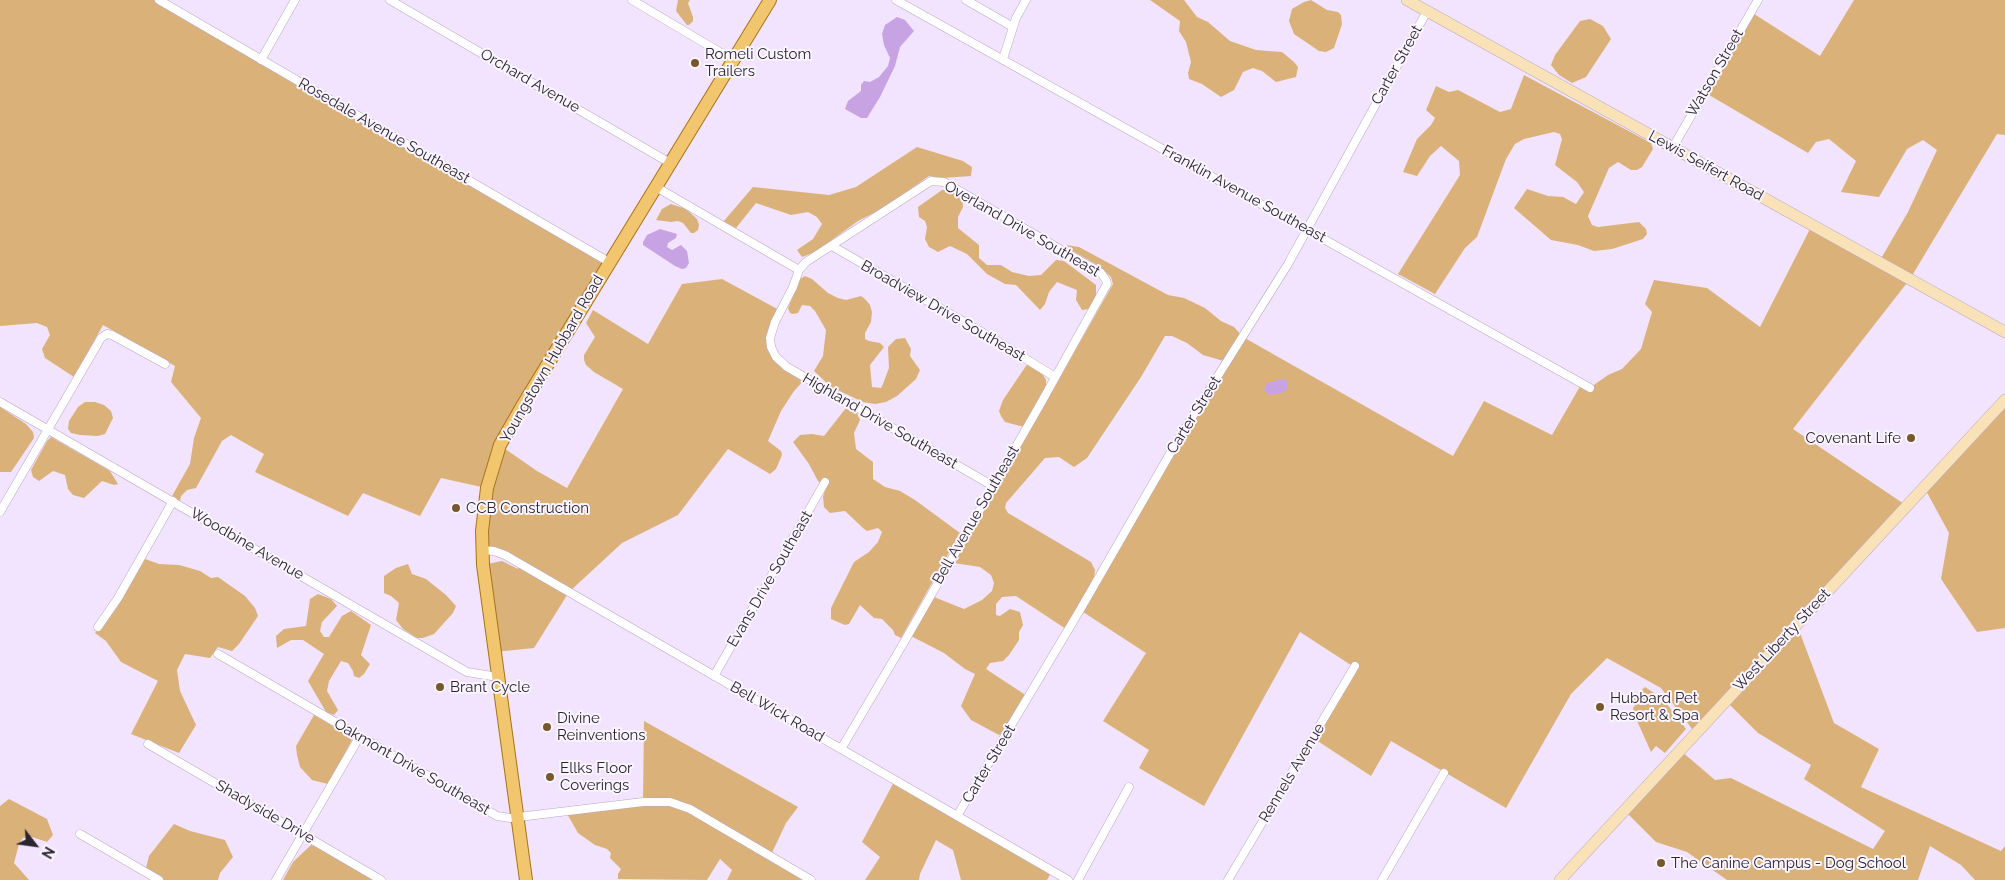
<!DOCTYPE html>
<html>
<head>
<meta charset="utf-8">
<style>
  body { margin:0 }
  #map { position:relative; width:2005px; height:880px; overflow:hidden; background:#f2e3fe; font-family:Raleway,sans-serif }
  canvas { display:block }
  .north { position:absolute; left:10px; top:820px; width:50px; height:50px; -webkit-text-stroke:4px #faf5ff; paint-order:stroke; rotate:120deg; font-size:14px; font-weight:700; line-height:20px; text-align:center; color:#2a252f }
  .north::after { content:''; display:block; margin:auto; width:18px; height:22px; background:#2a252f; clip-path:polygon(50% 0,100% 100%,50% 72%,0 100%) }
</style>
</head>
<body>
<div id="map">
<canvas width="2005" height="880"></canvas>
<div class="north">N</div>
</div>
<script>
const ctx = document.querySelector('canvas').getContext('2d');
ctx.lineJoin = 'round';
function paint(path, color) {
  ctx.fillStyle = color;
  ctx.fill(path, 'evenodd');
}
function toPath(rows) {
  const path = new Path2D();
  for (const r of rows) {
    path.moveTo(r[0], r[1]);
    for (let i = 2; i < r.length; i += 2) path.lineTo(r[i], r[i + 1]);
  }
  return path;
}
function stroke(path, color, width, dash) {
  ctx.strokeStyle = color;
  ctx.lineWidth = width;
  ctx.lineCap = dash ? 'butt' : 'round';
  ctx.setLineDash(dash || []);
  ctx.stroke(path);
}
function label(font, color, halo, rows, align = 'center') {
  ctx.font = font + ' Raleway,sans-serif';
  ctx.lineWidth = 4;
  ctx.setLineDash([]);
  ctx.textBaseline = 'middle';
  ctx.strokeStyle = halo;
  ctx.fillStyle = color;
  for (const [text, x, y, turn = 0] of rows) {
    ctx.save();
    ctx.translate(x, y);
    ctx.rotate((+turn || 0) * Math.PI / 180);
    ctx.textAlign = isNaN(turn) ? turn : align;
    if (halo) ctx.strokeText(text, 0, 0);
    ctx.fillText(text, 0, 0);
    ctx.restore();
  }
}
paint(toPath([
  [0,0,159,0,609,262,501,446,537,471,567,488,623,389,594,372,586,365,584,360,584,355,595,337,586,323,593,310,648,344,682,284,722,279,781,311,775,322,772,350,806,378,794,391,781,411,768,441,781,451,782,455,776,469,770,474,728,449,678,515,622,543,569,592,534,648,495,652,483,565,502,561,518,569,519,564,489,550,486,488,441,478,420,516,363,493,348,516,255,472,264,454,231,435,222,441,196,488,187,490,181,496,180,501,172,496,190,464,194,438,201,418,171,382,175,366,103,325,74,377,45,358,42,349,50,335,47,327,37,323,0,326],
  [678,0,690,0,688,3,693,17,693,21,689,25,687,25,676,11],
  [1150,0,1184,0,1197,17,1208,22,1230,41,1256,50,1282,52,1294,62,1298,67,1296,77,1276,82,1262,71,1253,68,1243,72,1234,90,1221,97,1202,84,1189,79,1188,73,1191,62,1186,42,1179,31,1180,21],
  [1311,0,1327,10,1338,12,1341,15,1342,24,1334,48,1326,52,1319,51,1294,34,1289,21,1292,9,1304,2],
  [1854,0,2005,0,2005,135,1997,134,1910,279,1793,429,1907,506,1797,625,1834,723,1879,749,1861,787,2001,851,2005,846,2005,880,1975,880,1961,865,1930,846,1918,880,1727,880,1687,852,1656,842,1625,811,1681,751,1715,780,1731,778,1873,849,1885,831,1804,779,1811,765,1758,733,1726,701,1696,734,1661,688,1607,658,1571,694,1506,808,1391,741,1371,776,1313,738,1354,667,1300,632,1204,806,1139,768,1149,750,1103,721,1146,653,1080,610,1227,362,1203,355,1187,343,1172,336,1165,336,1141,377,1087,458,1074,467,1059,457,1045,458,1006,503,1005,508,1008,513,1091,562,1095,570,1094,580,1066,629,1016,596,1002,597,996,604,996,615,1000,616,1010,609,1020,612,1023,625,1019,632,1019,640,1009,655,1003,661,990,663,986,669,1027,696,1005,731,999,735,971,720,961,706,975,674,965,669,944,653,911,636,934,597,964,609,982,600,992,591,994,583,991,575,980,567,954,563,1113,284,1111,277,1099,266,1069,249,1066,245,1079,247,1168,295,1184,298,1205,308,1221,321,1234,327,1243,337,1453,456,1484,401,1552,435,1582,383,1591,387,1608,375,1622,369,1641,349,1652,312,1645,304,1654,280,1707,288,1760,327,1812,225,1879,262,1908,212,1937,150,1923,140,1907,149,1879,197,1841,192,1856,161,1829,139,1816,142,1808,153,1704,92,1751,12,1820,56],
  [1590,19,1603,26,1611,39,1586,77,1572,83,1559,75,1551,65,1555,55,1580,21],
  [1524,75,1651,143,1653,149,1642,167,1637,170,1631,170,1618,162,1609,168,1588,216,1592,225,1598,227,1639,222,1646,229,1647,234,1643,239,1612,249,1594,251,1578,245,1551,240,1514,208,1527,189,1548,196,1563,197,1576,204,1584,192,1577,182,1555,165,1562,139,1560,134,1554,132,1524,139,1515,144,1506,159,1477,237,1465,248,1435,294,1398,274,1460,175,1459,161,1441,146,1430,156,1417,176,1403,172,1417,139,1431,125,1435,118,1426,110,1436,86,1449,92,1458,90,1500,112,1511,109],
  [917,147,963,161,972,167,971,176,942,178,929,176,885,207,858,221,815,252,802,257,797,250,813,239,822,224,817,217,808,212,791,215,756,203,736,228,723,222,753,187,829,195,856,187],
  [942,190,950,190,962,194,963,207,958,217,958,228,979,245,979,258,987,265,1001,265,1012,272,1029,276,1041,275,1056,260,1064,261,1096,285,1096,298,1089,309,1082,310,1076,300,1077,290,1057,282,1049,292,1045,304,1040,310,1016,285,1005,284,987,274,967,254,950,246,938,252,929,247,925,239,927,227,925,221,919,217,918,207],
  [671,204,686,209,697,219,699,225,698,230,694,233,691,233,683,223,678,221,671,222,656,220,662,209],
  [805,276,812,279,828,293,838,298,846,300,861,296,865,299,870,305,872,312,871,322,865,333,865,339,869,341,880,343,884,347,870,365,872,387,881,388,883,384,889,368,888,347,896,339,905,338,911,349,910,356,920,370,916,379,897,396,886,402,875,404,863,402,831,387,814,371,823,356,826,330,815,311,810,306,802,305,798,313,793,314,790,313,788,308,800,279],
  [1028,363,1042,373,1046,380,1046,386,1024,427,1005,422,1001,416,999,411,1003,400],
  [2005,400,2005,628,1977,632,1941,579,1949,533,1924,487],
  [85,402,95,402,104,405,111,411,113,418,105,434,98,436,80,435,71,433,68,429,69,421,78,407],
  [0,407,26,424,33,432,34,438,11,472,0,472],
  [846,408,852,409,857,413,860,420,854,433,856,449,873,462,873,479,885,487,900,491,915,500,960,533,901,638,895,635,893,630,882,619,874,618,860,605,849,624,845,625,831,619,831,608,854,562,869,552,878,542,882,532,878,528,867,531,863,528,845,511,830,513,824,507,823,497,826,487,818,481,809,464,793,442,800,435,812,434,824,436],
  [51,437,110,471,118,484,114,485,102,481,84,498,73,495,68,489,65,475,53,471,39,481,33,477,31,470,47,441],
  [145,559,159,564,179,565,200,571,211,578,218,577,245,596,255,608,258,616,239,644,232,651,218,647,210,658,185,654,177,670,180,691,196,725,179,753,131,734,158,681,121,662,106,641,95,633,106,620,138,567],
  [408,564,412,574,426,579,446,595,456,606,453,613,434,634,423,638,417,638,403,629,396,620,399,603,391,596,384,593,384,576,396,568],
  [318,594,331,599,337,606,322,622,320,631,324,637,329,637,342,616,351,611,371,625,361,655,370,664,364,674,359,678,354,676,353,671,348,663,341,661,329,681,327,691,338,710,334,715,326,712,308,681,324,654,303,640,291,640,277,648,276,636,284,629,306,626,310,599],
  [1645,687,1663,699,1686,729,1665,753,1656,746,1651,752,1634,714,1633,708,1635,706,1632,699],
  [314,715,350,736,352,740,328,784,312,780,300,767,297,755,296,746],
  [644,721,798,807,786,823,770,857,811,880,727,880,732,870,720,859,707,880,618,879,618,874,621,869,610,858,611,853,607,849,595,845,578,833,566,812,643,802],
  [895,780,1052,871,1047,880,961,880,953,850,936,840,920,874,919,880,865,880,880,857,862,842],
  [9,799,47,819,53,835,47,842,32,837,23,838,19,844,14,863,29,880,0,880,0,806],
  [174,824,190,831,225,840,233,857,220,873,218,880,164,880,145,872,149,856],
  [311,845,319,848,374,880,283,880,293,862]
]), '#dbb17a');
paint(toPath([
  [897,17,905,20,914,31,900,47,895,66,880,97,867,118,861,118,845,109,848,101,861,91,861,85,864,81,870,82,879,77,888,66,890,58,884,45,882,34,885,25],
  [660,229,677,234,676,238,668,243,667,247,672,250,681,245,687,251,689,263,686,268,682,269,675,266,643,245,643,242,647,235],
  [1284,379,1288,381,1288,385,1286,391,1281,393,1270,395,1264,391,1266,384,1270,382]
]), '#c8a3e4');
const street = toPath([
  [159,0,609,262],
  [390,0,670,163],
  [632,0,733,60],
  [896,0,1590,388],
  [966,0,1013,27],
  [1003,59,1016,18,1026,0],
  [261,60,295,0],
  [1673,147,1758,0],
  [656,187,799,270],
  [832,246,997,341,1055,377],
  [0,402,460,668,467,672,498,677],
  [0,512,101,338,107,334,112,335,165,364],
  [483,550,494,551,505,555,1068,880],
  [98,627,118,598,173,501],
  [218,654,497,816,510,818,643,802,670,802,690,809,811,880],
  [714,676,825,482],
  [148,744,381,880],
  [841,749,903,644,1041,403,1107,284,1106,280,1101,273,944,182,931,181,806,262,799,270,793,287,775,322,770,338,771,347,776,357,787,367,993,486],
  [957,816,1080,610,1179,438,1288,264,1427,11],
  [80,834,159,880],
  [276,880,360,736],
  [1078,880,1129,787],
  [1228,880,1355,666],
  [1382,880,1444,773]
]);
const secondary = toPath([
  [1407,0,2005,332],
  [1560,880,2005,400]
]);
const primary = toPath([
  [526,880,483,565,482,531,487,488,500,445,521,408,770,0]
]);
stroke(street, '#b6a9c2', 9);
stroke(secondary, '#b6a9c2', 12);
stroke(primary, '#a7741a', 14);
stroke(street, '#fff', 8);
stroke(secondary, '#f9e2b7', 11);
stroke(primary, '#f2c56f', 12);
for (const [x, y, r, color] of [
  [695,63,5,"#77582d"],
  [1911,438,5,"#77582d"],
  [456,508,5,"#77582d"],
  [440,687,5,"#77582d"],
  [1600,707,5,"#77582d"],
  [547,727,5,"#77582d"],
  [550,777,5,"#77582d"],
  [1661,863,5,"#77582d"]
]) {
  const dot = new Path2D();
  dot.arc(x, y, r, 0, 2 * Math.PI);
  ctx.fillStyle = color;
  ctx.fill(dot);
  stroke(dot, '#faf5ff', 2);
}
label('15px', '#2a252f', '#faf5ff', [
  ["Romeli Custom",705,54],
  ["Trailers",705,71],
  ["Covenant Life",1901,438,"right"],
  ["CCB Construction",466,508],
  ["Brant Cycle",450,687],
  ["Hubbard Pet",1610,698],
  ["Resort & Spa",1610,715],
  ["Divine",557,718],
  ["Reinventions",557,735],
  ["Ellks Floor",560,768],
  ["Coverings",560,785],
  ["The Canine Campus - Dog School",1671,863]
], 'left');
label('15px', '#2a252f', '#faf5ff', [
  ["Carter Street",1397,65,-61],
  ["Watson Street",1715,73,-60],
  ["Orchard Avenue",530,81,30],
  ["Rosedale Avenue Southeast",384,131,30],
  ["Lewis Seifert Road",1706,166,29],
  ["Franklin Avenue Southeast",1244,194,29],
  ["Overland Drive Southeast",1022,229,30],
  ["Broadview Drive Southeast",943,311,30],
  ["Youngstown Hubbard Road",552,359,-60],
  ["Carter Street",1194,415,-58],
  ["Highland Drive Southeast",880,421,30],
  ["Bell Avenue Southeast",976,515,-60],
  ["Woodbine Avenue",247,544,30],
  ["Evans Drive Southeast",770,579,-60],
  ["West Liberty Street",1782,640,-47],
  ["Bell Wick Road",777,712,30],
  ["Carter Street",989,764,-59],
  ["Oakmont Drive Southeast",412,767,30],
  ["Rennels Avenue",1292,773,-59],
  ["Shadyside Drive",265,812,30]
]);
</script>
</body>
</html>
